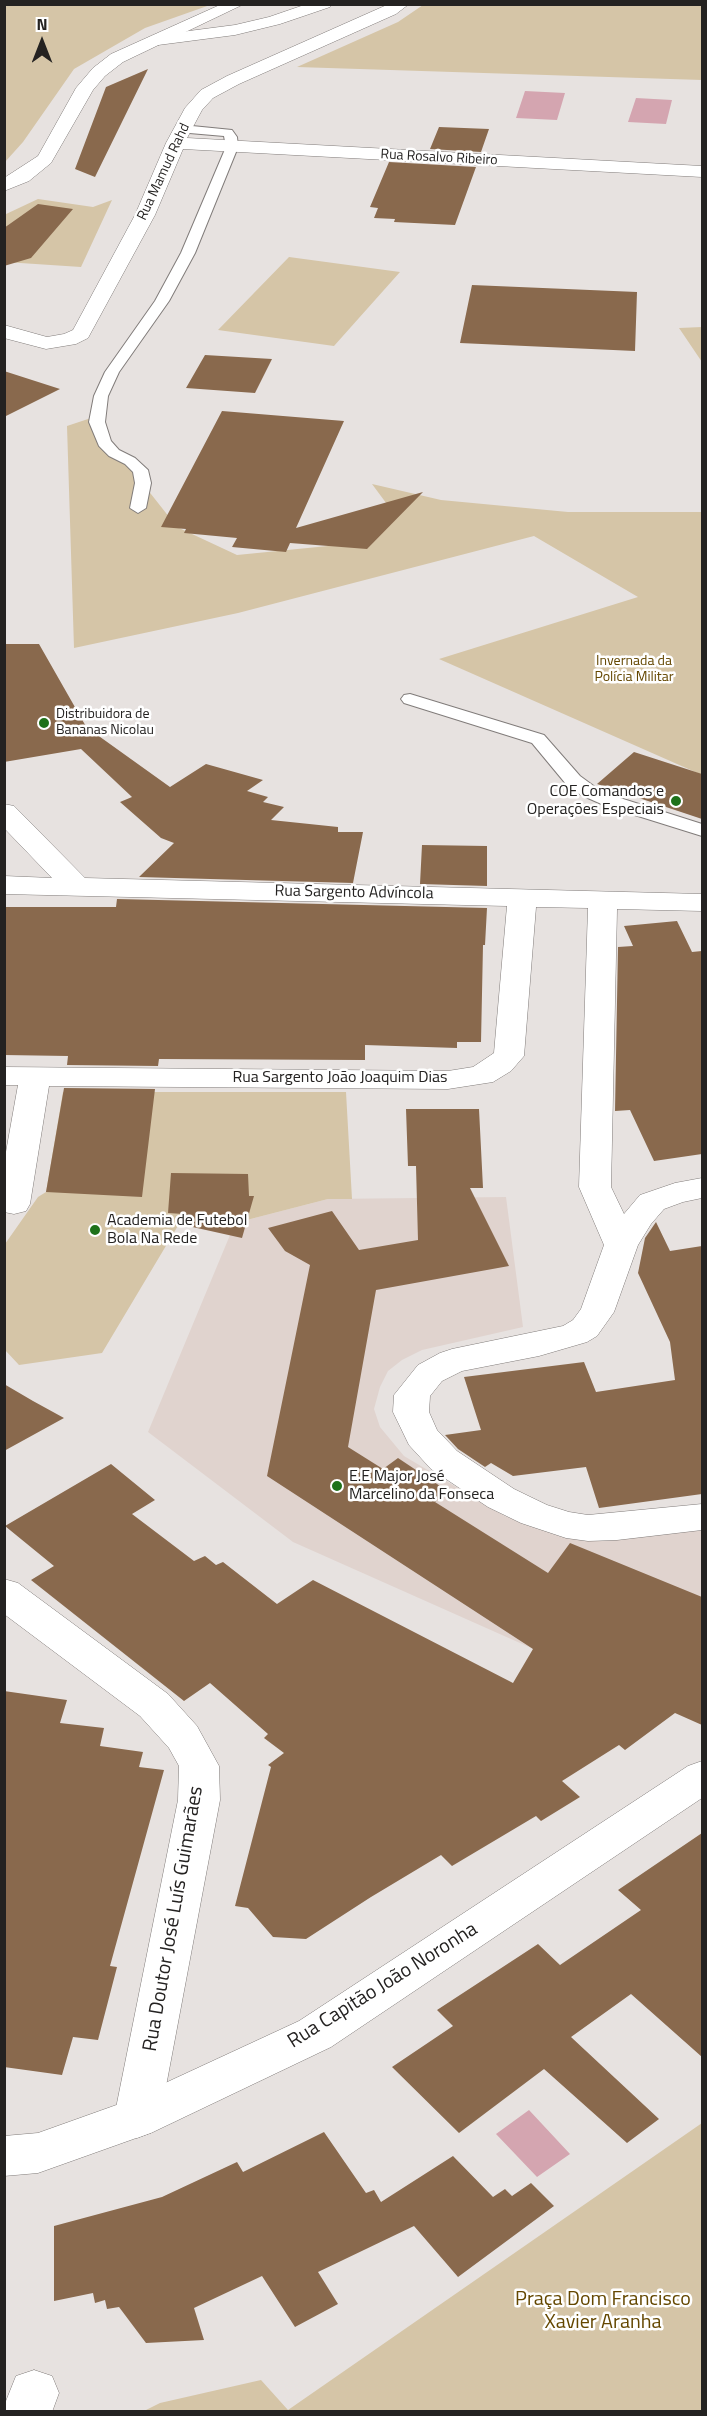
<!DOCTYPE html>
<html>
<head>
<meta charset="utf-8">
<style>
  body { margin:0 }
  #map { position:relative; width:707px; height:2416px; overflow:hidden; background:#e7e2e0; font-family:"Titillium Web",sans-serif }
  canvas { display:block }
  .frame { position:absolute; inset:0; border:6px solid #242221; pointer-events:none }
  .north { position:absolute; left:12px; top:12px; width:60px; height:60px; -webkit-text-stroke:4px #fff; paint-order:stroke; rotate:0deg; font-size:16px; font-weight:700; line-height:24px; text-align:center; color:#242221 }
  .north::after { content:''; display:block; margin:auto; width:21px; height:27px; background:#242221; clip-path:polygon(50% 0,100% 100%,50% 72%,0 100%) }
</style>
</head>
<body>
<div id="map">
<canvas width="707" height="2416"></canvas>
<div class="frame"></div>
<div class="north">N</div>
</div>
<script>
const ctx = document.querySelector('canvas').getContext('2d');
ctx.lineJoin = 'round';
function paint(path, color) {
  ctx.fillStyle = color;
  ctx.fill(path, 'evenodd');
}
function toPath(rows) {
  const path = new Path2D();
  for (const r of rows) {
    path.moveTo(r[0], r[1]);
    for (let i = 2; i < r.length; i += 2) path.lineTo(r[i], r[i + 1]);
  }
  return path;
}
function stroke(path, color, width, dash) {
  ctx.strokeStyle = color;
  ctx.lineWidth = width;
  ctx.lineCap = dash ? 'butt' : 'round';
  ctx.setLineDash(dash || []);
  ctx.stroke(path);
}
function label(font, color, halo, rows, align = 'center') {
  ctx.font = font + ' "Titillium Web",sans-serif';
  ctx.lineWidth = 5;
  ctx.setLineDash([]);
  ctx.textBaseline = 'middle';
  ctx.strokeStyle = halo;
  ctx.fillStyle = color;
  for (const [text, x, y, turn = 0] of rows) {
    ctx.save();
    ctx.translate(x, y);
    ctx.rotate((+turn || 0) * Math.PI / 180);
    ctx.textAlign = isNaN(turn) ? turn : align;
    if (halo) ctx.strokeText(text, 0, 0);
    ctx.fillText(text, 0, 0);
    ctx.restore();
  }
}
paint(toPath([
  [506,1197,523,1327,422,1350,402,1360,388,1371,380,1387,374,1409,380,1427,404,1456,505,1516,560,1536,595,1540,702,1529,702,1724,293,1542,148,1432,230,1235,239,1222,328,1199]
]), '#e0d3ce');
paint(toPath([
  [5,4,210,4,210,5,145,28,74,69,23,142,5,162],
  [423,5,702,5,702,80,297,67,398,22],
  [38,199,93,207,112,200,81,267,5,262,4,215],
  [289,257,400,272,334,346,218,330],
  [702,327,702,362,679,328],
  [91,418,177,527,237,555,348,544,395,515,372,484,441,500,568,512,702,512,702,775,439,659,638,597,534,536,238,613,74,648,67,426],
  [63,1092,346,1092,352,1199,328,1199,239,1222,179,1224,102,1353,19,1365,5,1350,5,1244,38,1197,46,1192],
  [702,2123,702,2411,144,2411,160,2403,261,2380,288,2410]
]), '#d5c5a7');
paint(toPath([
  [525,91,565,93,557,120,516,118],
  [636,98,672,100,666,124,628,122],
  [529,2110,570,2154,537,2177,496,2134]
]), '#d4a5b0');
paint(toPath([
  [148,69,95,177,75,169,106,87],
  [439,127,489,129,481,152,430,149],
  [389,162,476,167,455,225,394,222,395,219,374,218,378,208,370,207],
  [38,204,73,209,31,258,4,266,4,228],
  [472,285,637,292,635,351,460,343],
  [205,355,272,359,255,393,186,388],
  [4,371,60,389,4,417],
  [222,411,344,421,296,528,423,492,367,549,290,543,286,552,232,547,237,538,184,533,186,529,161,527],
  [4,644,39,644,88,730,89,729,170,787,206,764,263,780,247,791,268,797,263,802,284,807,271,820,338,827,338,832,363,832,353,883,139,877,174,843,161,838,120,802,132,797,81,749,4,762],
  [634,752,702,774,702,819,597,784],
  [422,845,487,846,487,886,420,884],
  [117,899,487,908,485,945,483,945,481,1042,457,1042,457,1048,365,1045,365,1060,159,1059,158,1066,67,1065,68,1056,4,1055,4,907,116,907],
  [677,921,692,952,702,951,702,1154,654,1161,630,1110,615,1111,618,947,633,946,624,926],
  [64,1088,155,1089,142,1197,46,1192],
  [406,1109,479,1109,483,1188,470,1188,509,1266,376,1290,348,1447,383,1469,398,1458,449,1492,435,1502,548,1573,570,1543,702,1597,702,1725,675,1713,625,1750,619,1745,562,1781,580,1797,541,1821,536,1816,452,1866,441,1855,371,1897,306,1939,273,1937,248,1908,235,1906,271,1767,268,1765,284,1753,264,1738,268,1734,210,1683,184,1701,31,1580,54,1566,5,1526,111,1464,155,1500,132,1514,194,1561,205,1556,216,1565,223,1562,277,1604,313,1580,513,1683,533,1649,267,1476,310,1265,285,1251,268,1228,332,1211,359,1250,418,1240,416,1166,408,1166],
  [171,1173,248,1174,249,1196,254,1196,242,1238,179,1224,183,1214,168,1213],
  [656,1222,670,1251,702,1246,702,1494,599,1508,586,1467,513,1476,491,1463,485,1467,458,1449,445,1435,481,1430,464,1377,584,1362,596,1392,675,1380,670,1342,638,1273,645,1238],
  [4,1384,33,1401,64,1418,4,1451],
  [4,1691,67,1700,60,1723,104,1728,100,1746,143,1752,139,1767,164,1770,110,1966,117,1967,98,2040,73,2037,62,2075,4,2067],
  [702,1833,702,2057,631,1994,571,2037,659,2119,627,2143,544,2069,459,2133,392,2067,453,2026,437,2010,538,1944,560,1965,641,1910,618,1890],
  [324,2132,366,2193,374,2190,381,2202,453,2156,493,2197,505,2189,512,2196,531,2183,554,2206,458,2277,414,2226,318,2272,338,2304,295,2327,262,2276,194,2308,204,2340,146,2343,119,2307,107,2309,105,2300,95,2303,93,2293,54,2301,54,2226,162,2197,237,2162,243,2172]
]), '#89694d');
const lane = toPath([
  [182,125,232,130,237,137,238,147,195,253,169,301,119,372,108,396,105,422,111,441,119,450,135,458,148,470,151,483,146,508,138,513,130,508,135,483,133,472,125,464,109,456,99,446,89,422,94,396,105,372,155,301,181,253,226,147,224,136,178,132,176,129,182,125],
  [410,694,544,735,580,776,595,787,620,798,702,824,702,836,606,806,581,795,566,784,532,743,404,703,401,699,404,695,410,694]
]);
const street = toPath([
  [307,4,332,4,330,7,280,24,235,35,158,45,150,40,158,35,235,25,269,17,307,4],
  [389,4,409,4,396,14,239,84,213,98,202,110,187,138,702,166,702,177,183,149,155,215,88,338,76,344,46,349,4,338,4,325,47,337,64,334,73,330,135,215,166,143,185,108,201,90,227,76,389,4],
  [4,804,14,806,85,878,702,894,702,911,617,909,611,1187,624,1214,640,1195,675,1183,702,1178,702,1198,683,1202,664,1209,651,1224,638,1245,614,1312,597,1336,587,1342,539,1356,462,1371,442,1381,430,1396,429,1412,437,1430,457,1451,514,1489,547,1505,569,1512,588,1515,702,1504,702,1530,617,1540,588,1541,566,1538,521,1523,488,1507,431,1469,409,1445,393,1412,394,1395,418,1365,440,1353,452,1349,563,1326,573,1320,581,1309,604,1245,579,1187,588,908,536,907,524,1056,511,1071,493,1082,448,1089,49,1086,30,1204,26,1211,14,1214,4,1212,4,1163,18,1085,4,1085,4,1067,448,1071,473,1067,494,1053,507,906,4,894,4,876,52,878,4,828,4,804],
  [4,1579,18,1583,168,1694,197,1726,219,1766,220,1800,160,2118,153,2132,137,2138,121,2132,114,2118,178,1800,179,1766,169,1748,140,1716,4,1614,4,1579],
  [34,2370,52,2376,59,2393,52,2412,4,2412,4,2406,16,2376,34,2370]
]);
const secondary = toPath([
  [222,4,244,4,123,62,105,76,93,90,51,163,29,181,4,191,4,178,38,156,76,88,93,68,111,54,222,4],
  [702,1761,702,1798,331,2047,153,2132,38,2173,4,2176,4,2136,38,2133,122,2103,299,2021,688,1766,702,1761]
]);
stroke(lane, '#817c7a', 2);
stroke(street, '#817c7a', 1);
stroke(secondary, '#817c7a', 1);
paint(lane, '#fff');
paint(street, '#fff');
paint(secondary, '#fff');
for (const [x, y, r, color] of [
  [44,723,6,"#1e711a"],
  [676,801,6,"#1e711a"],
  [95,1230,6,"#1e711a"],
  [337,1486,6,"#1e711a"]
]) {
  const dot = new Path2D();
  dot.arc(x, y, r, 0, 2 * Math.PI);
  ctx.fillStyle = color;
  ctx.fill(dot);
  stroke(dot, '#fff', 2);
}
label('14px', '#242221', '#fff', [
  ["Rua Rosalvo Ribeiro",439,158,3],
  ["Rua Mamud Rahd",164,172,-65]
]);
label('14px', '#644700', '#fff', [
  ["Invernada da",634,662],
  ["Polícia Militar",634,678]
]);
label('14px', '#242221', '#fff', [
  ["Distribuidora de",56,715],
  ["Bananas Nicolau",56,731]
], 'left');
label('16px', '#242221', '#fff', [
  ["COE Comandos e",664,792,"right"],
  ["Operações Especiais",664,810,"right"],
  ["Academia de Futebol",107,1221],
  ["Bola Na Rede",107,1239],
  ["E.E Major José",349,1477],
  ["Marcelino da Fonseca",349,1495]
], 'left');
label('16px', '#242221', '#fff', [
  ["Rua Sargento Advíncola",354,893,1],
  ["Rua Sargento João Joaquim Dias",340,1078]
]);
label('20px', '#242221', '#fff', [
  ["Rua Doutor José Luís Guimarães",174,1919,-80],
  ["Rua Capitão João Noronha",383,1986,-32]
]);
label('20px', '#644700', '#fff', [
  ["Praça Dom Francisco",603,2300],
  ["Xavier Aranha",603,2323]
]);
</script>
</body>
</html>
